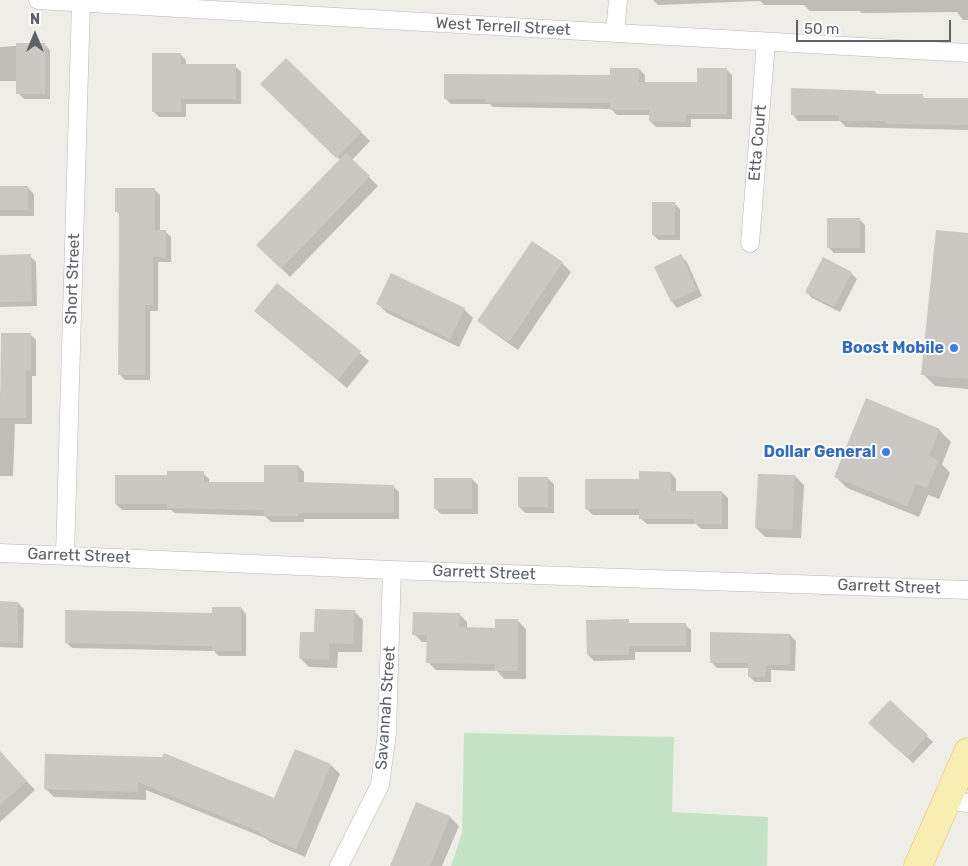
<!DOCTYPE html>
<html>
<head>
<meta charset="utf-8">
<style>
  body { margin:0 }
  #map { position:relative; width:968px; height:866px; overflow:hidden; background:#efede7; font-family:Rubik,sans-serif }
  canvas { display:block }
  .north { position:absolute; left:10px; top:10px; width:50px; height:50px; -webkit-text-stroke:4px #fff; paint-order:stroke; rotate:0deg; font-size:14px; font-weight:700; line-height:20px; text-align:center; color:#5e6166 }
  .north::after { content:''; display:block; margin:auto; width:18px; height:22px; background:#5e6166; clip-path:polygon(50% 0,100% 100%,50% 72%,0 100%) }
  .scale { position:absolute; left:796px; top:20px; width:155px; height:22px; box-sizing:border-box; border:2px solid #5e6166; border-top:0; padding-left:6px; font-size:15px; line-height:18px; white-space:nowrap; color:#5e6166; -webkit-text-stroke:4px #fff; paint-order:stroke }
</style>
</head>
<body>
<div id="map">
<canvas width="968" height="866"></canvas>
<div class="north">N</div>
<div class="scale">50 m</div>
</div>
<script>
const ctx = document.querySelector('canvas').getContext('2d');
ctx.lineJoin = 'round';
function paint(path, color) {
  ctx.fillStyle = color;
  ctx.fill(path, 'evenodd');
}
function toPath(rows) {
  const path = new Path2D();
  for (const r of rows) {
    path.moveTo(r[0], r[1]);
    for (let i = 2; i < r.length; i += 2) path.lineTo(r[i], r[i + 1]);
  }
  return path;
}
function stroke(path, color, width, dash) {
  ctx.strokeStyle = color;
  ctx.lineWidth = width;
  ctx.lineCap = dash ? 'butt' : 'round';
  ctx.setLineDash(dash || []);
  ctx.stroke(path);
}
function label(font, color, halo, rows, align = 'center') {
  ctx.font = font + ' Rubik,sans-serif';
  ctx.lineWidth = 4;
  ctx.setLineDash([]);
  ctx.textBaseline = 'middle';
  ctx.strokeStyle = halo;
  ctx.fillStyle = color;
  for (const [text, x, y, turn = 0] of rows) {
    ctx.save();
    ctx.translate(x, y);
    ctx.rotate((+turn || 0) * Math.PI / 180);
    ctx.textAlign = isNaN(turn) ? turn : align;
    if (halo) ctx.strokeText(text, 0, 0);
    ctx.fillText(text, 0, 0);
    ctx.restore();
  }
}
paint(toPath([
  [464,733,674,737,672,812,768,817,767,866,451,866,462,833]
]), '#c5e4c6');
paint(toPath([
  [653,0,968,0,968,20,963,20,957,12,862,13,859,11,810,11,804,5,764,5,760,1,658,5],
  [44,44,50,50,50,99,24,99,18,93,18,81,0,81,0,47],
  [181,55,186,60,186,66,235,66,241,72,241,104,186,104,186,117,159,117,153,111],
  [286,60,370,141,352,160,378,186,290,277,258,245,340,160,262,84],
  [639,69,645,75,645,83,698,83,726,69,732,75,732,119,691,119,691,127,656,127,650,121,650,115,617,115,611,109,493,107,490,104,451,104,445,98,611,76],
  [875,92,879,96,922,96,926,99,968,100,968,130,846,127,840,121,798,121,793,115],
  [0,188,28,188,34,194,34,216,0,216],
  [154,189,160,195,160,231,165,231,171,237,171,262,158,262,158,311,150,311,150,380,125,380,119,374,120,215,116,211],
  [674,203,680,209,680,240,659,240,653,235],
  [859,219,865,225,865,253,834,253,828,247],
  [968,235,968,389,935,386,923,374],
  [30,256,36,262,37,306,0,307,0,282],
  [681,256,687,262,702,296,677,308,672,302],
  [562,263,571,272,518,350,488,329,479,321],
  [851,273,857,279,840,312,812,298,806,292],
  [277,284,369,361,347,388,255,311],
  [378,304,464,309,473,318,459,347,387,313],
  [30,334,36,340,36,376,32,376,32,424,15,424,13,476,0,476,0,393],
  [939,430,951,442,942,464,950,473,939,499,928,495,919,517,847,488,835,476],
  [298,466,304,472,304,483,393,486,399,492,399,519,304,519,304,522,271,522,265,516,175,513,171,510,122,510,116,504,169,476,203,473,209,479,209,483,265,483],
  [671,473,676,479,676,492,722,492,728,498,728,529,701,529,696,524,647,524,641,519,641,515,593,515,587,509,641,480],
  [795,476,804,485,801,538,765,537,756,528],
  [472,479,478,485,478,514,441,514,435,508],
  [548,479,554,484,554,513,525,513,519,507],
  [0,603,18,603,24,609,23,648,0,647],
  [241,608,246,614,246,656,219,656,214,651,72,648,66,642],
  [354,611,363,620,362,652,338,652,337,668,309,667,300,658,315,634],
  [459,614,467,622,467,629,496,629,518,621,526,629,526,679,504,679,497,671,436,670,428,662,428,642,422,642,414,634],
  [628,621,632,625,685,625,691,630,691,652,635,652,635,660,594,661,588,655],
  [790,635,796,641,795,671,771,670,771,682,755,682,749,676,749,668,717,668,711,662],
  [890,702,933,742,913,763,876,729],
  [46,755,275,799,331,765,340,774,305,857,270,842,265,838,146,790,146,800,54,797,45,788],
  [0,758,11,765,35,790,0,822],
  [450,817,459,826,442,866,392,866]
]), '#0003');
paint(toPath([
  [16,43,45,43,45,94,16,94],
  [152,53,181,53,181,64,236,64,236,99,181,99,181,112,152,112],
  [286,58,362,132,336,158,260,84],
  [610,68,639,68,639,82,697,82,697,68,727,68,727,114,686,114,686,122,649,121,649,110,610,110,610,103,486,102,486,99,444,99,444,74,610,75],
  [791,88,875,91,875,94,923,94,923,98,968,98,968,125,886,124,886,121,839,121,839,115,791,115],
  [346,153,370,176,281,269,256,245],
  [0,186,28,186,28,210,0,210],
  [115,188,155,188,155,230,166,230,166,257,153,257,153,305,145,305,145,375,118,375,119,257,119,212,115,212],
  [652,202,675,202,675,235,652,235],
  [827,218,860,218,860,248,827,248],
  [936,230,968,233,968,379,921,375],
  [532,241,563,262,509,342,477,321],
  [31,254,32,301,0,302,0,255],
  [681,254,697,290,671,302,654,267],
  [823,257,852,272,834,307,805,292],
  [391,273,465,308,450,339,376,304],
  [277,283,361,351,338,380,254,311],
  [1,333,31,333,31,371,26,371,26,418,0,418],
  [866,398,940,429,929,456,939,460,927,488,916,484,907,506,834,477],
  [264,465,298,465,298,482,394,485,394,513,298,513,298,516,264,516,264,510,167,508,167,504,115,504,115,475,167,475,167,471,204,471,204,482,264,482],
  [639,471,671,472,671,491,722,491,722,524,694,524,694,519,639,519,639,509,585,509,585,479,639,479],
  [758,474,795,475,792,530,755,528],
  [518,477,548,477,548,507,518,507],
  [434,478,472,478,472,509,434,509],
  [0,601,18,602,18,643,0,642],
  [212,607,241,607,241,651,212,651,212,646,65,643,65,610,212,613],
  [315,609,355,610,353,644,329,643,329,660,299,658,300,632,314,632],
  [413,612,460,613,459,627,495,628,495,619,518,619,518,671,495,671,495,664,426,663,427,635,412,635],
  [629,619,629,623,686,623,686,646,629,646,629,655,587,655,586,620],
  [710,632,790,634,790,665,766,665,765,677,748,677,748,663,710,663],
  [890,700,928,735,907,758,868,723],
  [295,749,331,764,296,849,259,834,260,832,138,782,138,792,44,789,45,754,162,757,164,753,274,798],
  [0,751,27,781,0,805],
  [416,802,450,816,430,866,390,866]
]), '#cbc8c4');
const minor = toPath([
  [38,0,968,53],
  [615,33,618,0],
  [750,243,766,42],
  [0,553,392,570,968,590],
  [65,555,81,3],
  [947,801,968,803],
  [339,866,380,785,387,733,392,570]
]);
const primary = toPath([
  [918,866,968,752]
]);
stroke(minor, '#b4b6ba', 19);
stroke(primary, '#e6c569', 29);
stroke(minor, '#fff', 18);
stroke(primary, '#f9eeb2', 28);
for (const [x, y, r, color] of [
  [954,348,5,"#3f7fe0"],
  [886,452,5,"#3f7fe0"]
]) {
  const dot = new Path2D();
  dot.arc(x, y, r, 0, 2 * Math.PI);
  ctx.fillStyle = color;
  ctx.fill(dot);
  stroke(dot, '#fff', 2);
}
label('16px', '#5e6166', '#fff', [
  ["West Terrell Street",503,27,3],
  ["Etta Court",758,143,-85],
  ["Short Street",73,279,-88],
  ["Garrett Street",79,556,2],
  ["Garrett Street",484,573,2],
  ["Garrett Street",889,587,2],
  ["Savannah Street",386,708,-86]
]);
label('bold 16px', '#366cbe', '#fff', [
  ["Boost Mobile",944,348],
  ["Dollar General",876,452]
], 'right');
</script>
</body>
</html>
